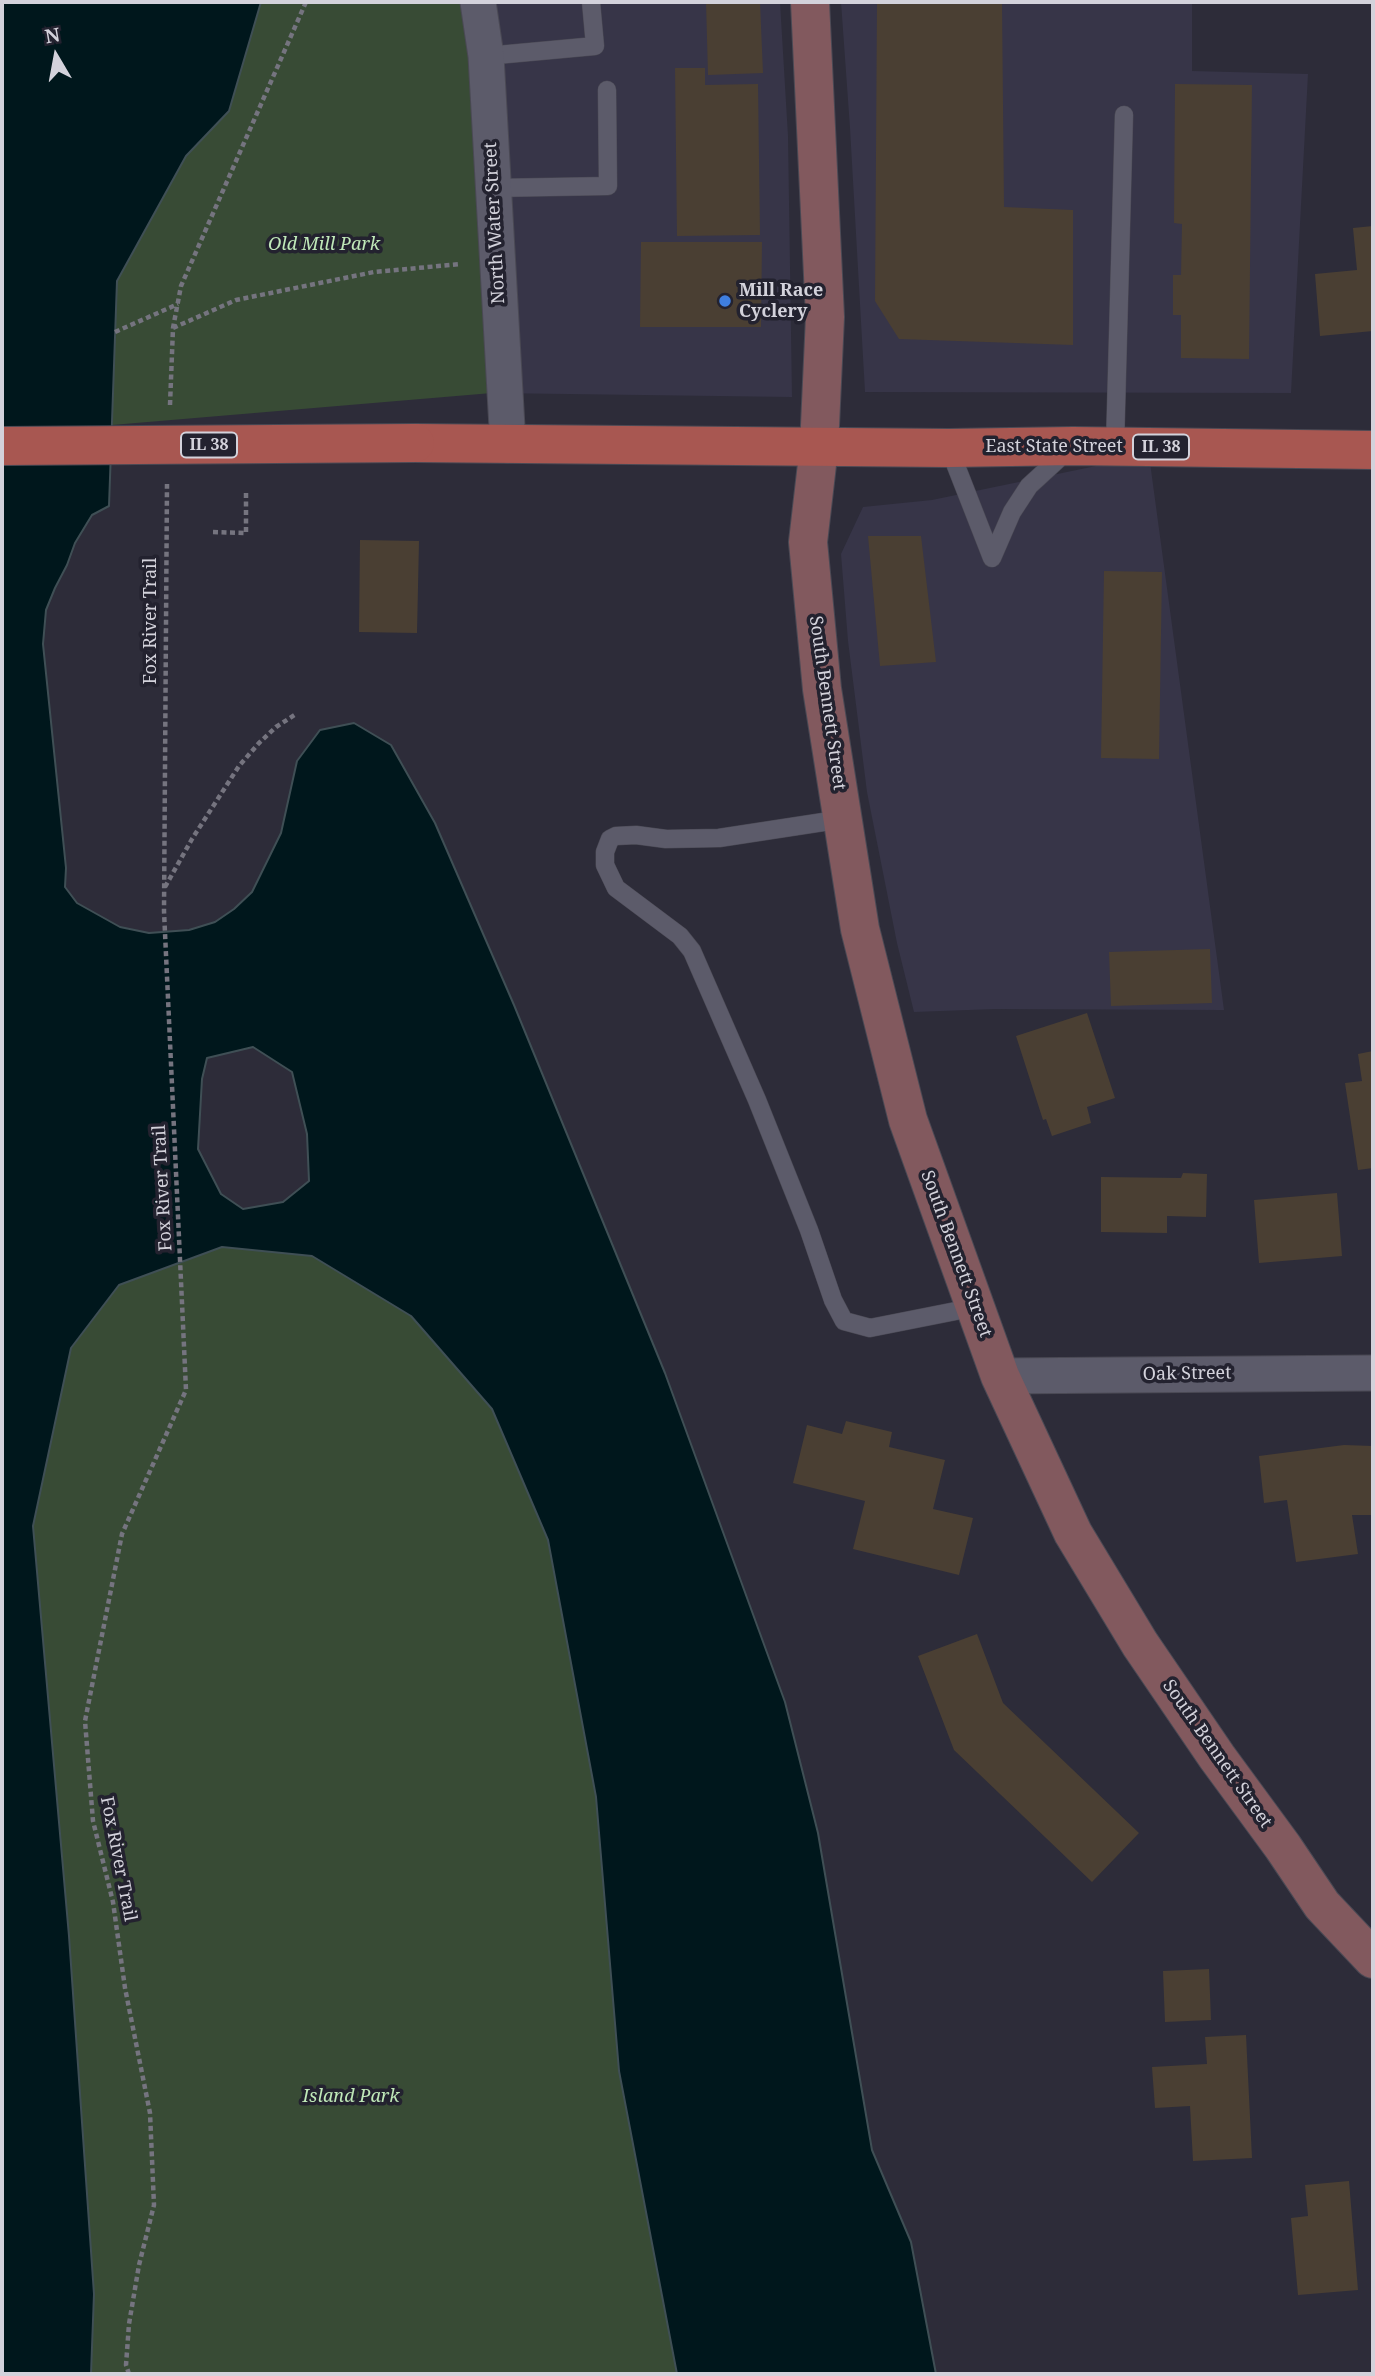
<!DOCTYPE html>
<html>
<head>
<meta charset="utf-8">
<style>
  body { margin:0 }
  #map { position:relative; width:1375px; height:2376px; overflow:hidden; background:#2d2c39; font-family:"Noto Serif",serif }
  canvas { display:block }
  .frame { position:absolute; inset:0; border:4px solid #d3d2db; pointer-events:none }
  .north { position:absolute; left:21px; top:21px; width:70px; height:70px; -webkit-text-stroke:5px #23222f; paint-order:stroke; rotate:350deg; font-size:19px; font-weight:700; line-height:28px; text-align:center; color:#d3d2db }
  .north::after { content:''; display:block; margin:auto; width:24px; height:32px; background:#d3d2db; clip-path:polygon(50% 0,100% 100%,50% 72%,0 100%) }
</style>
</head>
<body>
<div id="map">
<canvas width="1375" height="2376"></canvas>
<div class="frame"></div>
<div class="north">N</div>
</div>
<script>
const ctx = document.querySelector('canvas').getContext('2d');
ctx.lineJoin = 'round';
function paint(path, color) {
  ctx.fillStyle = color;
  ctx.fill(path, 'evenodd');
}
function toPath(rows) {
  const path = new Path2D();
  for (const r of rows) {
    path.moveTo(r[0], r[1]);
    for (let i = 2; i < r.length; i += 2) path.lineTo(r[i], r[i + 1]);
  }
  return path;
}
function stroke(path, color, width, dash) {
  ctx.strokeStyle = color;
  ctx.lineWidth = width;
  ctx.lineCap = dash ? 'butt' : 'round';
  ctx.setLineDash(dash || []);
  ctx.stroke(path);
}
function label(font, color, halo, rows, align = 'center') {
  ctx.font = font + ' "Noto Serif",serif';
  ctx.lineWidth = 7;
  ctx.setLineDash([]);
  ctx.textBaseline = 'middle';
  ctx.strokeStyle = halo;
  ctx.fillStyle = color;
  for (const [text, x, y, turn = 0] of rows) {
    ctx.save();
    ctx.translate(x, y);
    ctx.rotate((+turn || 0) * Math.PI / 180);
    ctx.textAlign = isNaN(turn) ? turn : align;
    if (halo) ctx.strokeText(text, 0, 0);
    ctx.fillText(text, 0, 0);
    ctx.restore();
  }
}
paint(toPath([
  [468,2,780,2,788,136,792,397,492,393],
  [841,2,1192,2,1192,71,1308,74,1291,393,865,392,850,128],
  [1149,455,1224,1010,995,1009,914,1012,897,943,867,792,848,641,841,554,863,507,932,500]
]), '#373548');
paint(toPath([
  [261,2,468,2,492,393,112,425,117,281,186,155,229,111],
  [222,1247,312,1256,411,1316,492,1409,548,1540,596,1797,619,2071,677,2374,91,2374,94,2294,69,1936,33,1526,71,1349,119,1285]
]), '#384b35');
const water = toPath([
  [2,2,261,2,229,111,186,156,117,281,109,506,92,515,75,543,67,565,55,588,46,610,43,644,66,868,65,887,77,903,120,927,149,933,189,930,215,922,234,909,252,892,281,833,297,761,320,730,354,723,391,745,435,823,514,1005,665,1373,785,1702,818,1833,872,2150,911,2242,936,2374,677,2374,619,2071,596,1797,548,1540,492,1409,411,1316,312,1256,222,1247,119,1285,71,1348,33,1526,69,1936,94,2294,91,2374,2,2374,2,2],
  [253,1047,292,1072,307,1134,309,1181,283,1202,243,1209,221,1194,198,1149,202,1079,207,1058,253,1047]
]);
paint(water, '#00171c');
stroke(water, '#3f4f55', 2);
paint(toPath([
  [706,2,760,2,763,73,708,75],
  [877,2,1002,2,1004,207,1073,210,1073,345,899,339,875,301],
  [675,68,705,68,705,85,758,84,760,235,677,236],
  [1175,84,1252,85,1249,359,1181,358,1181,315,1173,315,1173,275,1181,275,1182,224,1174,223],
  [1373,226,1373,331,1320,336,1315,274,1357,270,1353,228],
  [641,242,762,242,761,327,640,327],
  [868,536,921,536,936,662,880,666],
  [360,540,419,541,417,633,359,632],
  [1104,571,1162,572,1159,759,1101,758],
  [1210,949,1212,1003,1111,1006,1109,952],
  [1087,1013,1115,1098,1087,1107,1091,1123,1052,1136,1046,1119,1043,1120,1016,1036],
  [1373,1051,1373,1168,1358,1170,1345,1083,1362,1081,1358,1054],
  [1183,1173,1207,1174,1206,1217,1167,1216,1167,1233,1101,1232,1101,1177,1181,1178],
  [1337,1193,1342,1256,1259,1263,1254,1200],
  [846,1421,892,1432,889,1447,945,1460,933,1509,973,1518,959,1575,853,1549,865,1501,793,1483,807,1425,842,1434],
  [1344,1445,1373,1446,1373,1515,1352,1515,1358,1554,1296,1562,1287,1500,1264,1503,1259,1456],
  [977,1634,1003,1703,1139,1833,1092,1882,954,1750,918,1656],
  [1209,1969,1211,2020,1165,2022,1163,1971],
  [1246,2035,1252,2158,1193,2161,1190,2106,1155,2108,1152,2067,1207,2064,1205,2037],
  [1349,2181,1358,2290,1298,2295,1291,2218,1308,2216,1305,2185]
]), '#4a3f33');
const service = toPath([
  [486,56,595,46,591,2],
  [493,188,608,186,607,90],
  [1115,446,1124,115],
  [949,448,992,558],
  [992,558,1012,512,1029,486,1067,451],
  [843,819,719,838,666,839,636,835,616,836,610,839,605,852,605,865,616,888,680,936,692,951,757,1100,809,1230,833,1300,844,1321,870,1328,976,1307]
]);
const minor = toPath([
  [478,2,486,56,508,445],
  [1000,1376,1373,1373]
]);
const secondary = toPath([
  [810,2,825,317,819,447,808,542,822,689,860,929,908,1120,1000,1376,1073,1533,1140,1644,1217,1757,1283,1847,1322,1905,1373,1959]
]);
const primary = toPath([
  [415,443,949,448,1073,446,1373,450]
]);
stroke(service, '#4a4954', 19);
stroke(minor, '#4a4954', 37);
stroke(secondary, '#4a4954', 40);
stroke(primary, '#4a4954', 40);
stroke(toPath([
  [173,328,236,300,374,272,461,264],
  [115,332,178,304],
  [170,405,173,328,181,286,306,2],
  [213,532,246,533,246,493],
  [165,887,192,839,239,766,259,743,276,727,296,714],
  [129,2374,126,2365,129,2324,139,2265,154,2205,150,2113,125,1988,113,1902,93,1821,85,1721,122,1534,186,1390,164,911,167,484]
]), '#75747f', 4.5, [5, 3.5]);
stroke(service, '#5c5b6a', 18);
stroke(minor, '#5c5b6a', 35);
stroke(secondary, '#82595e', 38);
stroke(primary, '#a85751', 38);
const primaryBridge = toPath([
  [2,446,415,443]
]);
stroke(primaryBridge, '#4a4954', 40, []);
stroke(primaryBridge, '#a85751', 38);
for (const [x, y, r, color] of [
  [725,301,7,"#3f7fe0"]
]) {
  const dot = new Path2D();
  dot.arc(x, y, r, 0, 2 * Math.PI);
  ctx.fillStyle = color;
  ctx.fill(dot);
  stroke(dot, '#23222f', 2.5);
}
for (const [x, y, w] of [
  [209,445,56],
  [1161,447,56]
]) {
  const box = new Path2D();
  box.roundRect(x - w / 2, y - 12.5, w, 25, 5);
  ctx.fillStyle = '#23222f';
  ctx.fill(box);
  stroke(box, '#d3d2db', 2);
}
label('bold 16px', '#d3d2db', null, [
  ["IL 38",209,445],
  ["IL 38",1161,447]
]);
label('18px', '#d3d2db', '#23222f', [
  ["North Water Street",495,223,-93],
  ["East State Street",1054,447],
  ["Fox River Trail",151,621,-90],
  ["South Bennett Street",827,703,82],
  ["Fox River Trail",163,1188,-93],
  ["South Bennett Street",956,1254,70],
  ["Oak Street",1187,1374,-1],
  ["South Bennett Street",1217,1754,55],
  ["Fox River Trail",118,1859,79]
]);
label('italic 18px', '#c0e9b9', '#23222f', [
  ["Old Mill Park",324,245],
  ["Island Park",351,2097]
]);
label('bold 18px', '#d3d2db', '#23222f', [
  ["Mill Race",739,291],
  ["Cyclery",739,312]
], 'left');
</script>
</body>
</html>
